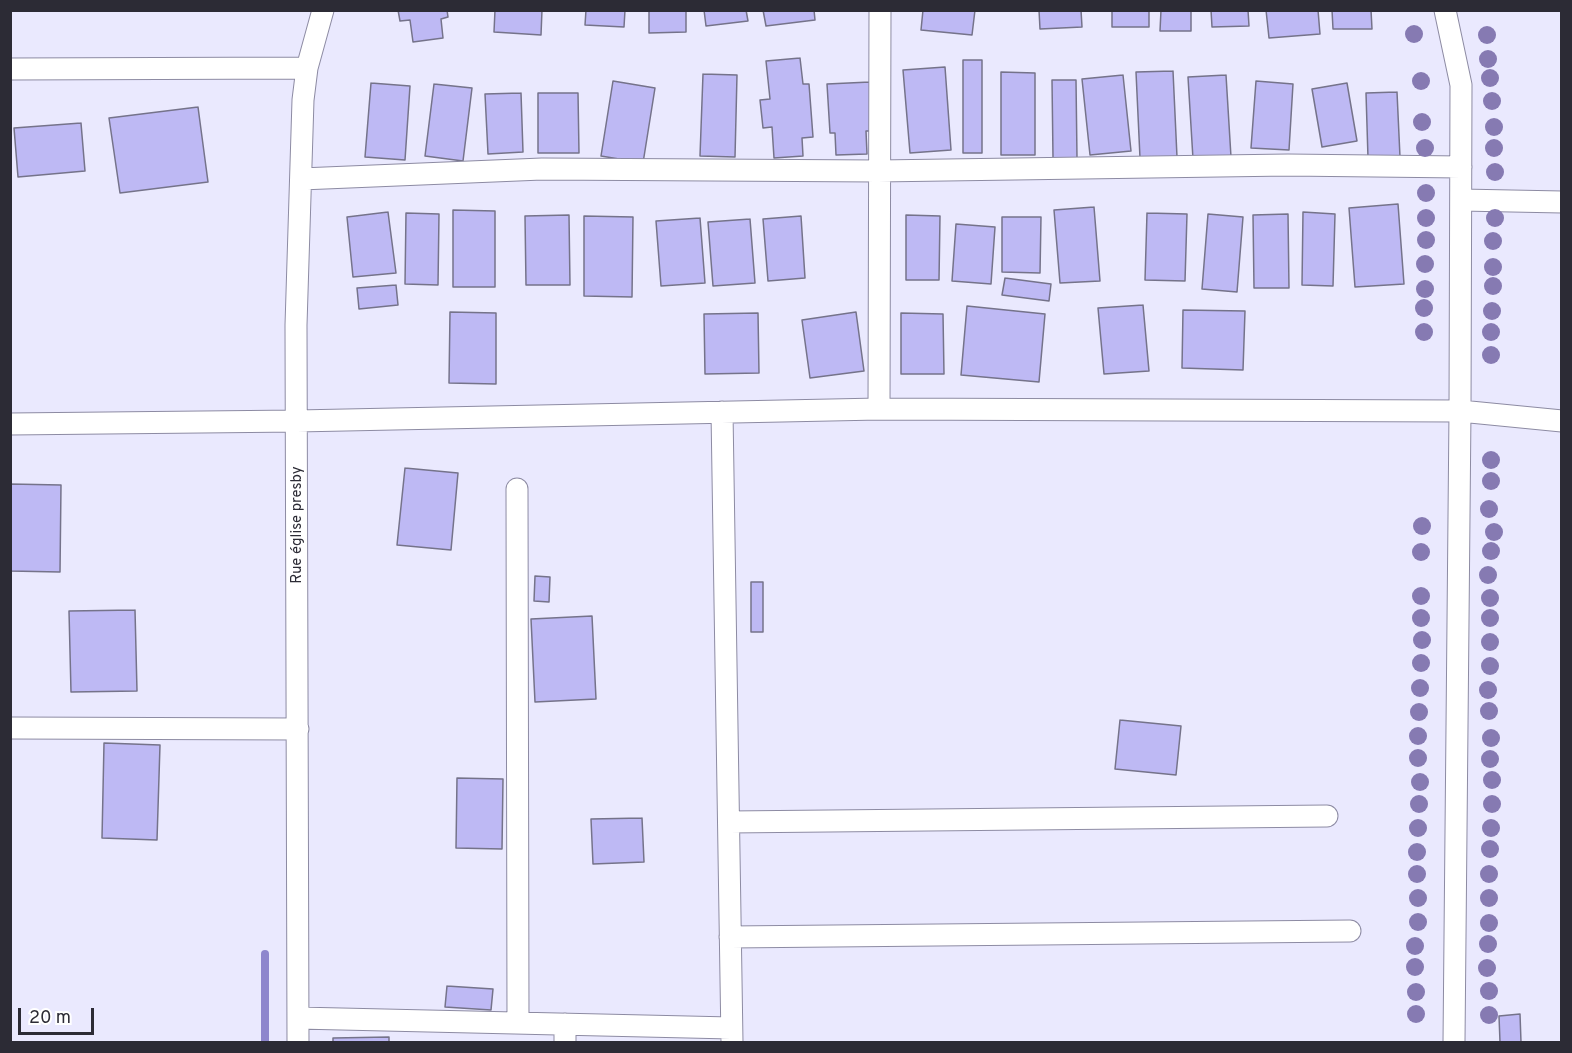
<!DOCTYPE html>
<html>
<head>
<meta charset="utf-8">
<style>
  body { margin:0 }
  #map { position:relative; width:1572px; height:1053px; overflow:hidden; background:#eae9fe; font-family:Overpass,sans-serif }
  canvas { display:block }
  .frame { position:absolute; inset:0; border:12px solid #2c2b35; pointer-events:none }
  .scale { position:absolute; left:18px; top:1008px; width:76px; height:27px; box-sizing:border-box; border:3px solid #2c2b35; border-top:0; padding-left:8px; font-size:18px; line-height:21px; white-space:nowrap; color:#2c2b35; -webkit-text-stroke:4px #fff; paint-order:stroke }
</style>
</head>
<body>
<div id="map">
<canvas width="1572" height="1053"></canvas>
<div class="frame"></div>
<div class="scale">20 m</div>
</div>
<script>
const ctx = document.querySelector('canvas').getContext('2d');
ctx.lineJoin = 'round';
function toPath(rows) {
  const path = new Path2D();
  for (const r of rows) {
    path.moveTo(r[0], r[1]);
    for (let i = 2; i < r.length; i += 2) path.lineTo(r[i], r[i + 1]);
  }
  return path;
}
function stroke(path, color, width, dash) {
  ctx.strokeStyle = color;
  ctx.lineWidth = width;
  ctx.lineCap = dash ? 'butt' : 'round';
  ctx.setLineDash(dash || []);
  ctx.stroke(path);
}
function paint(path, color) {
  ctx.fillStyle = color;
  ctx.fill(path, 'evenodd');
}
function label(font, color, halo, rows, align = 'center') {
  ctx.font = font + ' Overpass,sans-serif';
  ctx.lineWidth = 4.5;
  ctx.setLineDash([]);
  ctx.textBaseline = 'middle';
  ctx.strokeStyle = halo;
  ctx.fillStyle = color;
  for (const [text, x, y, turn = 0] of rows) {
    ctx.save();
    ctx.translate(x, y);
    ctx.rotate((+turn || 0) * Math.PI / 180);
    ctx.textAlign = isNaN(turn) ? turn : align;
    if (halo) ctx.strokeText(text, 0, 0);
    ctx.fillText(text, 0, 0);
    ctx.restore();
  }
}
stroke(toPath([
  [265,954,265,1042]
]), '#8e86cd', 8);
const building = toPath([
  [398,10,447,10,448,17,441,19,443,38,413,42,410,20,400,21,398,10],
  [495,10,542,10,541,35,494,32,495,10],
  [586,10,625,10,624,27,585,25,586,10],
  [649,10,686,10,686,32,649,33,649,10],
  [704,10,746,10,748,21,706,26,704,10],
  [763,10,814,10,815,20,766,26,763,10],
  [923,10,975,10,972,35,921,30,923,10],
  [1039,10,1081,10,1082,27,1040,29,1039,10],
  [1112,10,1149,10,1149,27,1112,27,1112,10],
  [1161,10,1191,10,1191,31,1160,31,1161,10],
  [1211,10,1248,10,1249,26,1212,27,1211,10],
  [1266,10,1318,10,1320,34,1269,38,1266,10],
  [1332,10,1371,10,1372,29,1333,29,1332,10],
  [800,58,803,84,809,84,813,137,802,138,803,156,774,158,772,127,763,128,760,100,770,99,766,61,800,58],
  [963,60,982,60,982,153,963,153,963,60],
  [945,67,951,150,910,153,903,70,945,67],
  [1173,71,1177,157,1140,158,1136,72,1173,71],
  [1001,72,1035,73,1035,155,1001,155,1001,72],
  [703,74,737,75,735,157,700,156,703,74],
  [1123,75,1131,151,1090,155,1082,79,1123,75],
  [1226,75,1231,157,1193,159,1188,77,1226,75],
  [1052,80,1076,80,1077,158,1053,158,1052,80],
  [613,81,655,88,643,163,601,156,613,81],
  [1256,81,1293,84,1289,150,1251,148,1256,81],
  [870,82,873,131,866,131,867,154,836,155,835,133,830,133,827,84,870,82],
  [371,83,410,86,405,160,365,157,371,83],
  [1347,83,1357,141,1322,147,1312,89,1347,83],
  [434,84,472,88,463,161,425,156,434,84],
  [1397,92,1400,157,1368,158,1366,93,1397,92],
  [521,93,523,152,488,154,485,94,521,93],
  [538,93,578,93,579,153,538,153,538,93],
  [198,107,208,182,120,193,109,118,198,107],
  [81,123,85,171,18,177,14,128,81,123],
  [1398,204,1404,284,1355,287,1349,208,1398,204],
  [1094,207,1100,281,1060,283,1054,210,1094,207],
  [453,210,495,211,495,287,453,287,453,210],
  [388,212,396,273,353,277,347,217,388,212],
  [1303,212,1335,214,1333,286,1302,285,1303,212],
  [406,213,439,214,438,285,405,284,406,213],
  [1147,213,1187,214,1185,281,1145,280,1147,213],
  [1208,214,1243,217,1237,292,1202,289,1208,214],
  [1288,214,1289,288,1254,288,1253,215,1288,214],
  [569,215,570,285,526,285,525,216,569,215],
  [906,215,940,216,939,280,906,280,906,215],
  [584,216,633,217,632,297,584,296,584,216],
  [801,216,805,278,768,281,763,219,801,216],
  [1002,217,1041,217,1040,273,1002,272,1002,217],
  [700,218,705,283,661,286,656,221,700,218],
  [750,219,755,283,713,286,708,222,750,219],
  [956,224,995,227,991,284,952,281,956,224],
  [1005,278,1051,284,1049,301,1002,295,1005,278],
  [396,285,398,305,359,309,357,288,396,285],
  [1143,305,1149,371,1104,374,1098,308,1143,305],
  [967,306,1045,314,1039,382,961,375,967,306],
  [1183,310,1245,311,1243,370,1182,368,1183,310],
  [450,312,496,313,496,384,449,383,450,312],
  [856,312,864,371,810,378,802,320,856,312],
  [758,313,759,373,705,374,704,314,758,313],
  [901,313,943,314,944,374,901,374,901,313],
  [405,468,458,473,451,550,397,545,405,468],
  [10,484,61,485,60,572,10,571,10,484],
  [535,576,550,577,549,602,534,601,535,576],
  [751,582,763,582,763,632,751,632,751,582],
  [135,610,137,691,71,692,69,611,135,610],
  [592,616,596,699,535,702,531,619,592,616],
  [1120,720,1181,726,1176,775,1115,769,1120,720],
  [104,743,160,745,157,840,102,838,104,743],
  [457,778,503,779,502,849,456,848,457,778],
  [642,818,644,862,593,864,591,819,642,818],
  [447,986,493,989,491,1010,445,1007,447,986],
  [1520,1014,1521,1042,1500,1042,1499,1016,1520,1014],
  [389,1037,389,1042,333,1042,333,1038,389,1037]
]);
paint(building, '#beb9f4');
stroke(building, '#75738a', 1.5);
const minor = toPath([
  [1445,10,1461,85,1460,411,1454,1042],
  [10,69,307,68],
  [301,179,542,169,878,171,1288,165,1461,167],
  [1461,200,1562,202],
  [879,409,880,10],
  [722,412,732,1042],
  [10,424,297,421,879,409,1460,411,1562,421],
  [517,489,518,1023],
  [10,728,298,729],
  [729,822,1327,816],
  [730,937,1350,931],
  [298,1018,731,1028],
  [565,1024,565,1042],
  [298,1042,296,325,303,100,307,68,323,10]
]);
stroke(minor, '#8d8ba3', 23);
stroke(minor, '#fff', 21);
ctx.fillStyle = '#867ab2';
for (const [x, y] of [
  [1414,34],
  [1487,35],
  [1488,59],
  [1490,78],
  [1421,81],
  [1492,101],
  [1422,122],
  [1494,127],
  [1425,148],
  [1494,148],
  [1495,172],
  [1426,193],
  [1426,218],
  [1495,218],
  [1426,240],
  [1493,241],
  [1425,264],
  [1493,267],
  [1493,286],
  [1425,289],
  [1424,308],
  [1492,311],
  [1424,332],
  [1491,332],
  [1491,355],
  [1491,460],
  [1491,481],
  [1489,509],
  [1422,526],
  [1494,532],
  [1491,551],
  [1421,552],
  [1488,575],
  [1421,596],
  [1490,598],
  [1421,618],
  [1490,618],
  [1422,640],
  [1490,642],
  [1421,663],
  [1490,666],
  [1420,688],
  [1488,690],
  [1489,711],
  [1419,712],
  [1418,736],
  [1491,738],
  [1418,758],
  [1490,759],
  [1492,780],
  [1420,782],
  [1419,804],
  [1492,804],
  [1418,828],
  [1491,828],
  [1490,849],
  [1417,852],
  [1417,874],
  [1489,874],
  [1418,898],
  [1489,898],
  [1418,922],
  [1489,923],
  [1488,944],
  [1415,946],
  [1415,967],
  [1487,968],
  [1489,991],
  [1416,992],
  [1416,1014],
  [1489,1015]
]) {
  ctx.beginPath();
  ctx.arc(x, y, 9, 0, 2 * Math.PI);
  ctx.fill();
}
label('15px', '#2c2b35', '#fff', [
  ["Rue église presby",298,525,-90]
]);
</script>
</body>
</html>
